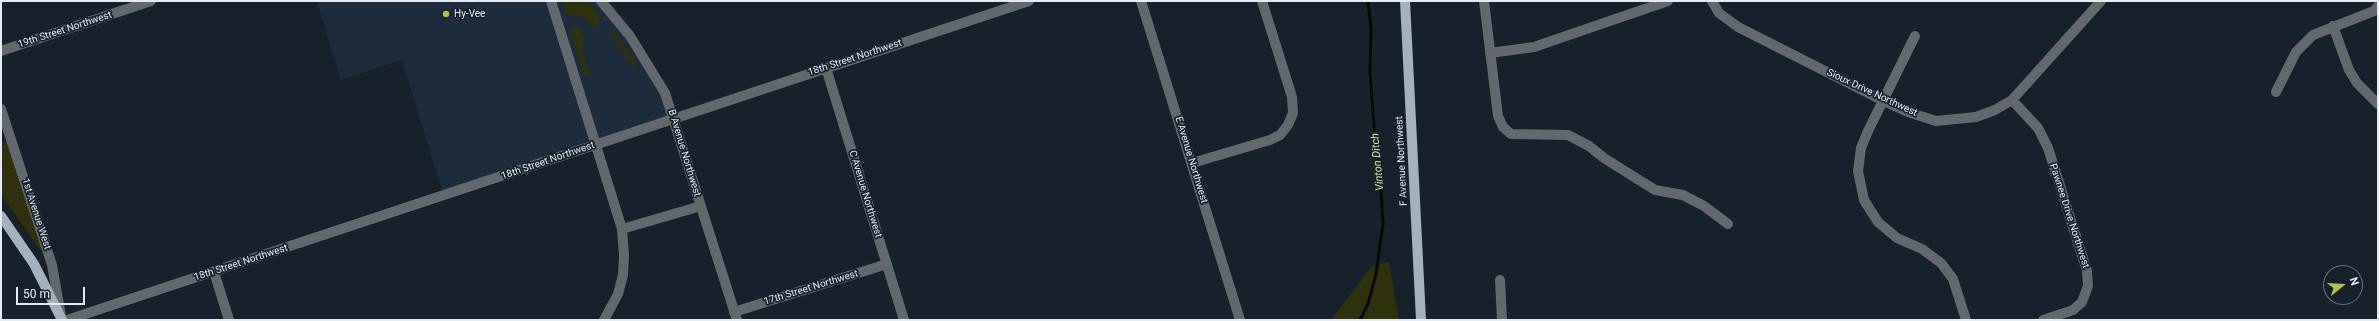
<!DOCTYPE html>
<html>
<head>
<meta charset="utf-8">
<style>
  body { margin:0 }
  #map { position:relative; width:2379px; height:321px; overflow:hidden; background:#16212c; font-family:Roboto,sans-serif }
  canvas { display:block }
  .frame { position:absolute; inset:0; border:2px solid #e4ebf3; pointer-events:none }
  .north { position:absolute; left:2323px; top:265px; width:40px; height:40px; box-sizing:border-box; background:#16212c; border:1px solid #68727c; border-radius:50%; rotate:72deg; font-size:11px; font-weight:700; line-height:16px; text-align:center; color:#e4ebf3 }
  .north::after { content:''; display:block; margin:auto; width:14px; height:18px; background:#bac045; clip-path:polygon(50% 0,100% 100%,50% 72%,0 100%) }
  .scale { position:absolute; left:16px; top:287px; width:69px; height:18px; box-sizing:border-box; border:2px solid #e4ebf3; border-top:0; padding-left:5px; font-size:12px; line-height:14px; white-space:nowrap; color:#e4ebf3; -webkit-text-stroke:3px #16212c; paint-order:stroke }
</style>
</head>
<body>
<div id="map">
<canvas width="2379" height="321"></canvas>
<div class="frame"></div>
<div class="north">N</div>
<div class="scale">50 m</div>
</div>
<script>
const ctx = document.querySelector('canvas').getContext('2d');
ctx.lineJoin = 'round';
function paint(path, color) {
  ctx.fillStyle = color;
  ctx.fill(path, 'evenodd');
}
function toPath(rows) {
  const path = new Path2D();
  for (const r of rows) {
    path.moveTo(r[0], r[1]);
    for (let i = 2; i < r.length; i += 2) path.lineTo(r[i], r[i + 1]);
  }
  return path;
}
function stroke(path, color, width, dash) {
  ctx.strokeStyle = color;
  ctx.lineWidth = width;
  ctx.lineCap = dash ? 'butt' : 'round';
  ctx.setLineDash(dash || []);
  ctx.stroke(path);
}
function label(font, color, halo, rows, align = 'center') {
  ctx.font = font + ' Roboto,sans-serif';
  ctx.lineWidth = 3.5;
  ctx.setLineDash([]);
  ctx.textBaseline = 'middle';
  ctx.strokeStyle = halo;
  ctx.fillStyle = color;
  for (const [text, x, y, turn = 0] of rows) {
    ctx.save();
    ctx.translate(x, y);
    ctx.rotate((+turn || 0) * Math.PI / 180);
    ctx.textAlign = isNaN(turn) ? turn : align;
    if (halo) ctx.strokeText(text, 0, 0);
    ctx.fillText(text, 0, 0);
    ctx.restore();
  }
}
paint(toPath([
  [317,1,601,1,630,36,674,119,444,196,402,60,341,80]
]), '#1d2c3c');
paint(toPath([
  [561,1,588,1,599,14,599,25,592,27,585,17,565,12],
  [579,26,584,38,582,50,590,77,587,77,583,73,571,32,573,27],
  [608,30,616,34,635,59,635,70],
  [7,141,44,255,1,195,1,144],
  [1389,262,1399,320,1331,320,1372,266]
]), '#2f310c');
stroke(toPath([
  [1360,320,1368,304,1376,274,1383,224,1379,159,1375,139,1370,72,1371,28,1368,1]
]), '#0a0a00', 3);
stroke(toPath([
  [551,1,622,229,624,255,623,275,618,294,604,320],
  [601,1,630,36,665,93,737,320],
  [1141,1,1240,320],
  [1484,1,1498,116,1503,127,1511,134,1568,135,1589,146,1604,158,1655,190,1683,195,1704,206,1728,224],
  [1712,1,1719,13,1738,27,1884,101,1908,112,1936,121,1976,117,1995,110,2012,100,2101,1],
  [2333,26,2349,70,2357,83,2378,104],
  [1915,36,1868,131,1861,148,1858,171,1864,200,1878,222,1897,238,1922,249,1941,263,1953,279,1966,320],
  [1,51,151,1],
  [1490,53,1534,47,1668,1],
  [826,68,904,320],
  [2276,92,2296,52,2313,35,2374,11,2378,6],
  [2012,100,2038,128,2048,148,2087,271,2088,286,2082,302,2073,310,2043,320],
  [1,109,52,265,61,316],
  [1192,163,1270,140,1280,135,1288,125,1293,113,1292,97,1262,1],
  [622,229,701,206],
  [214,272,229,320],
  [1500,280,1502,320],
  [734,312,887,264],
  [67,320,1029,1]
]), '#62686e', 10);
stroke(toPath([
  [1405,1,1421,320],
  [1,216,34,264,62,320]
]), '#a6b1be', 10);
for (const [x, y, r, color] of [
  [446,14,4,"#bac045"]
]) {
  const dot = new Path2D();
  dot.arc(x, y, r, 0, 2 * Math.PI);
  ctx.fillStyle = color;
  ctx.fill(dot);
  stroke(dot, '#16212c', 1.5);
}
label('10px', '#e4ebf3', '#16212c', [
  ["Hy-Vee",454,14]
], 'left');
label('10px', '#e4ebf3', '#16212c', [
  ["19th Street Northwest",65,30,-18],
  ["18th Street Northwest",855,58,-18],
  ["Sioux Drive Northwest",1872,93,25],
  ["B Avenue Northwest",684,153,73],
  ["E Avenue Northwest",1191,160,73],
  ["18th Street Northwest",548,161,-19],
  ["F Avenue Northwest",1402,161,-93],
  ["C Avenue Northwest",865,194,73],
  ["1st Avenue West",36,214,72],
  ["Pawnee Drive Northwest",2069,216,72],
  ["18th Street Northwest",241,263,-18],
  ["17th Street Northwest",811,288,-17]
]);
label('italic 11px', '#dfe4a1', '#16212c', [
  ["Vinton Ditch",1378,162,-95]
]);
</script>
</body>
</html>
